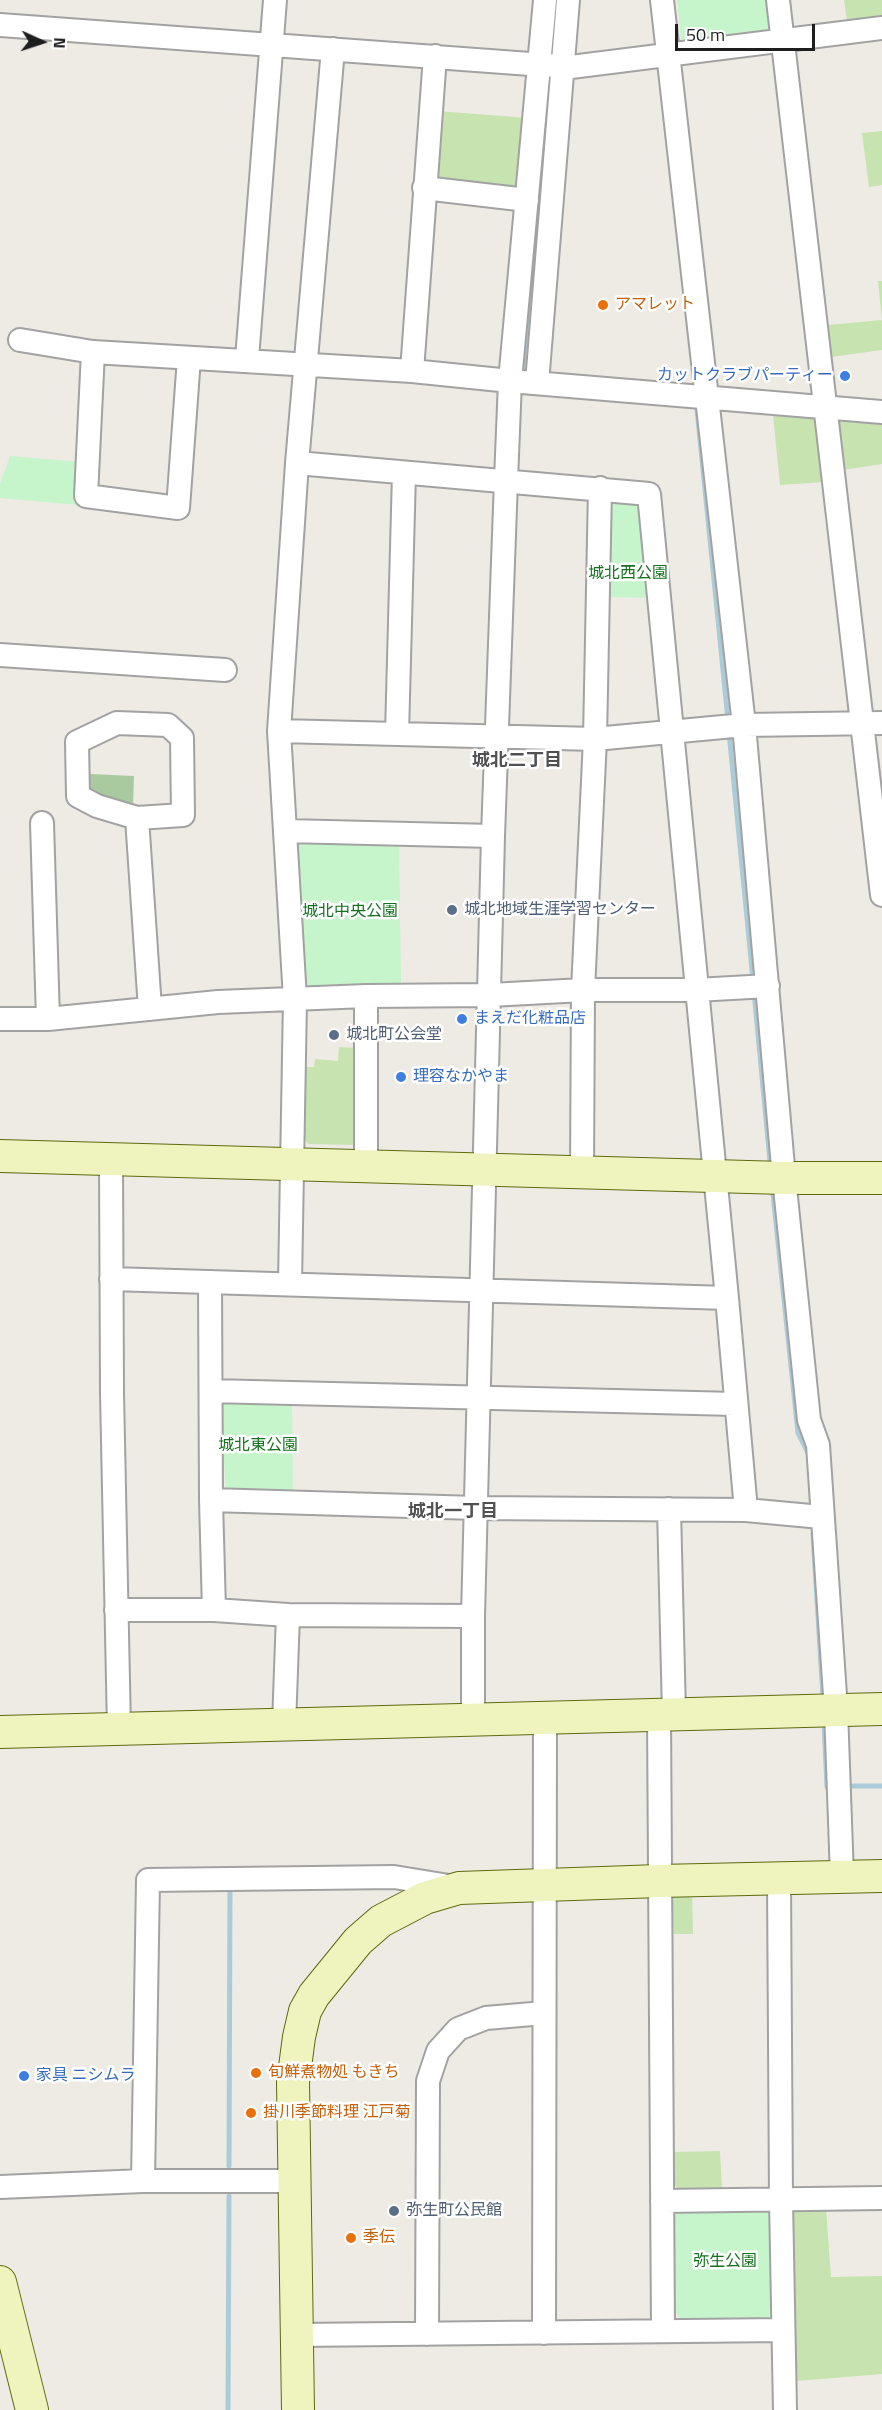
<!DOCTYPE html>
<html>
<head>
<meta charset="utf-8">
<style>
  body { margin:0 }
  #map { position:relative; width:882px; height:2410px; overflow:hidden; background:#eeebe5; font-family:"Titillium Web",sans-serif }
  canvas { display:block }
  .north { position:absolute; left:12px; top:12px; width:60px; height:60px; -webkit-text-stroke:4px #fff; paint-order:stroke; rotate:93deg; font-size:16px; font-weight:700; line-height:24px; text-align:center; color:#1e1e1e }
  .north::after { content:''; display:block; margin:auto; width:21px; height:27px; background:#1e1e1e; clip-path:polygon(50% 0,100% 100%,50% 72%,0 100%) }
  .scale { position:absolute; left:675px; top:24px; width:140px; height:27px; box-sizing:border-box; border:3px solid #1e1e1e; border-top:0; padding-left:8px; font-size:18px; line-height:21px; white-space:nowrap; color:#1e1e1e; -webkit-text-stroke:4px #fff; paint-order:stroke }
</style>
</head>
<body>
<div id="map">
<canvas width="882" height="2410"></canvas>
<div class="north">N</div>
<div class="scale">50 m</div>
</div>
<script>
const ctx = document.querySelector('canvas').getContext('2d');
ctx.lineJoin = 'round';
function paint(path, color) {
  ctx.fillStyle = color;
  ctx.fill(path, 'evenodd');
}
function toPath(rows) {
  const path = new Path2D();
  for (const r of rows) {
    path.moveTo(r[0], r[1]);
    for (let i = 2; i < r.length; i += 2) path.lineTo(r[i], r[i + 1]);
  }
  return path;
}
function stroke(path, color, width, dash) {
  ctx.strokeStyle = color;
  ctx.lineWidth = width;
  ctx.lineCap = dash ? 'butt' : 'round';
  ctx.setLineDash(dash || []);
  ctx.stroke(path);
}
function label(font, color, halo, rows, align = 'center') {
  ctx.font = font + ' "Titillium Web","Noto Sans JP",sans-serif';
  ctx.lineWidth = 5;
  ctx.setLineDash([]);
  ctx.textBaseline = 'middle';
  ctx.strokeStyle = halo;
  ctx.fillStyle = color;
  for (const [text, x, y, turn = 0] of rows) {
    ctx.save();
    ctx.translate(x, y);
    ctx.rotate((+turn || 0) * Math.PI / 180);
    ctx.textAlign = isNaN(turn) ? turn : align;
    if (halo) ctx.strokeText(text, 0, 0);
    ctx.fillText(text, 0, 0);
    ctx.restore();
  }
}
paint(toPath([
  [844,0,882,0,882,15,847,20],
  [438,111,527,118,522,186,433,180],
  [882,131,882,185,869,187,862,133],
  [878,281,882,281,882,350,831,357,827,325,882,320],
  [773,415,817,418,825,482,780,485],
  [835,417,882,420,882,464,843,470],
  [339,1047,359,1048,357,1145,308,1144,302,1135,303,1067,314,1067,315,1059,338,1061],
  [692,1890,693,1934,669,1934,668,1897],
  [720,2151,722,2189,681,2192,674,2184,673,2152],
  [792,2207,826,2209,831,2277,882,2276,882,2374,797,2381]
]), '#c7e3b0');
paint(toPath([
  [90,774,134,776,133,807,97,799,89,790]
]), '#a9c99e');
paint(toPath([
  [677,0,768,0,772,25,767,33,692,44,681,39],
  [10,456,81,462,79,505,0,498,0,484],
  [615,495,646,507,650,598,605,597,608,503],
  [399,840,401,984,310,987,302,983,297,841],
  [221,1397,292,1398,293,1499,226,1498],
  [769,2207,774,2213,775,2311,769,2318,682,2320,676,2313,674,2213,679,2208]
]), '#c6f4cb');
stroke(toPath([
  [523,369,533,249],
  [697,409,728,720],
  [729,732,753,980],
  [754,992,770,1161],
  [773,1194,798,1433,808,1453],
  [813,1534,823,1697],
  [824,1723,827,1787],
  [851,1786,882,1786],
  [229,2166,230,1886],
  [228,2410,229,2196]
]), '#aacbd7', 5);
const street = toPath([
  [662,0,744,725,784,1178,809,1420,818,1445,836,1710,842,1877],
  [778,0,882,895],
  [0,25,571,67,882,28],
  [424,188,527,200],
  [20,340,93,352,412,371,510,381,882,412],
  [93,352,86,496,178,508,189,358],
  [247,359,275,0],
  [412,371,435,56],
  [537,383,568,0],
  [297,463,649,494,727,1298,746,1510],
  [0,655,225,670],
  [279,731,595,739,744,725,882,723],
  [397,734,404,473],
  [137,818,97,806,78,796,77,742,117,723,168,725,182,738,183,815,137,818,150,1009],
  [42,823,48,1019],
  [286,831,493,836],
  [0,1019,48,1019,218,1002,366,996,490,995,583,990,696,990,768,986],
  [111,1160,112,1393,119,1729],
  [366,1166,366,996],
  [582,1172,583,990,595,739,600,488],
  [111,1279,727,1298],
  [210,1282,211,1500,214,1610],
  [290,1283,295,999,279,731,297,463,333,49],
  [211,1391,735,1404],
  [211,1500,476,1508,746,1510,821,1517],
  [669,1509,674,1714],
  [116,1610,214,1610,288,1615,473,1616],
  [659,1715,663,2330],
  [473,1719,473,1616,493,836,506,480,510,381,545,0],
  [284,1725,288,1615],
  [779,1880,781,2200,785,2410],
  [296,2181,143,2181,148,1880,394,1877,455,1887],
  [0,2187,143,2181],
  [662,2201,882,2198],
  [544,2333,545,1719],
  [427,2334,428,2081,438,2051,458,2029,486,2018,544,2013],
  [297,2335,783,2330]
]);
const secondary = toPath([
  [0,1156,784,1178,882,1178],
  [0,1732,882,1709],
  [0,2282,32,2410],
  [298,2410,293,2082,299,2037,305,2011,314,1995,358,1941,381,1921,425,1898,459,1888,659,1881,882,1876]
]);
stroke(street, '#a2a2a2', 26);
stroke(secondary, '#5d6b0f', 34);
stroke(street, '#fff', 22);
stroke(secondary, '#eff3be', 32);
for (const [x, y, r, color] of [
  [603,305,6,"#e8710a"],
  [845,376,6,"#3f7fe0"],
  [452,910,6,"#5c6f8a"],
  [462,1019,6,"#3f7fe0"],
  [334,1035,6,"#5c6f8a"],
  [401,1077,6,"#3f7fe0"],
  [256,2073,6,"#e8710a"],
  [24,2076,6,"#3f7fe0"],
  [251,2113,6,"#e8710a"],
  [394,2211,6,"#5c6f8a"],
  [351,2238,6,"#e8710a"]
]) {
  const dot = new Path2D();
  dot.arc(x, y, r, 0, 2 * Math.PI);
  ctx.fillStyle = color;
  ctx.fill(dot);
  stroke(dot, '#fff', 2);
}
label('16px', '#c56008', '#fff', [
  ["アマレット",615,305],
  ["旬鮮煮物処 もきち",268,2073],
  ["掛川季節料理 江戸菊",263,2113],
  ["季伝",363,2238]
], 'left');
label('16px', '#366cbe', '#fff', [
  ["カットクラブパーティー",833,376,"right"],
  ["まえだ化粧品店",474,1019],
  ["理容なかやま",413,1077],
  ["家具 ニシムラ",36,2076]
], 'left');
label('16px', '#167221', '#fff', [
  ["城北西公園",628,574],
  ["城北中央公園",350,912],
  ["城北東公園",258,1446],
  ["弥生公園",725,2262]
]);
label('16px', '#4e5e75', '#fff', [
  ["城北地域生涯学習センター",464,910],
  ["城北町公会堂",346,1035],
  ["弥生町公民館",406,2211]
], 'left');
label('bold 18px', '#515151', '#fff', [
  ["城北二丁目",517,762],
  ["城北一丁目",453,1513]
]);
</script>
</body>
</html>
